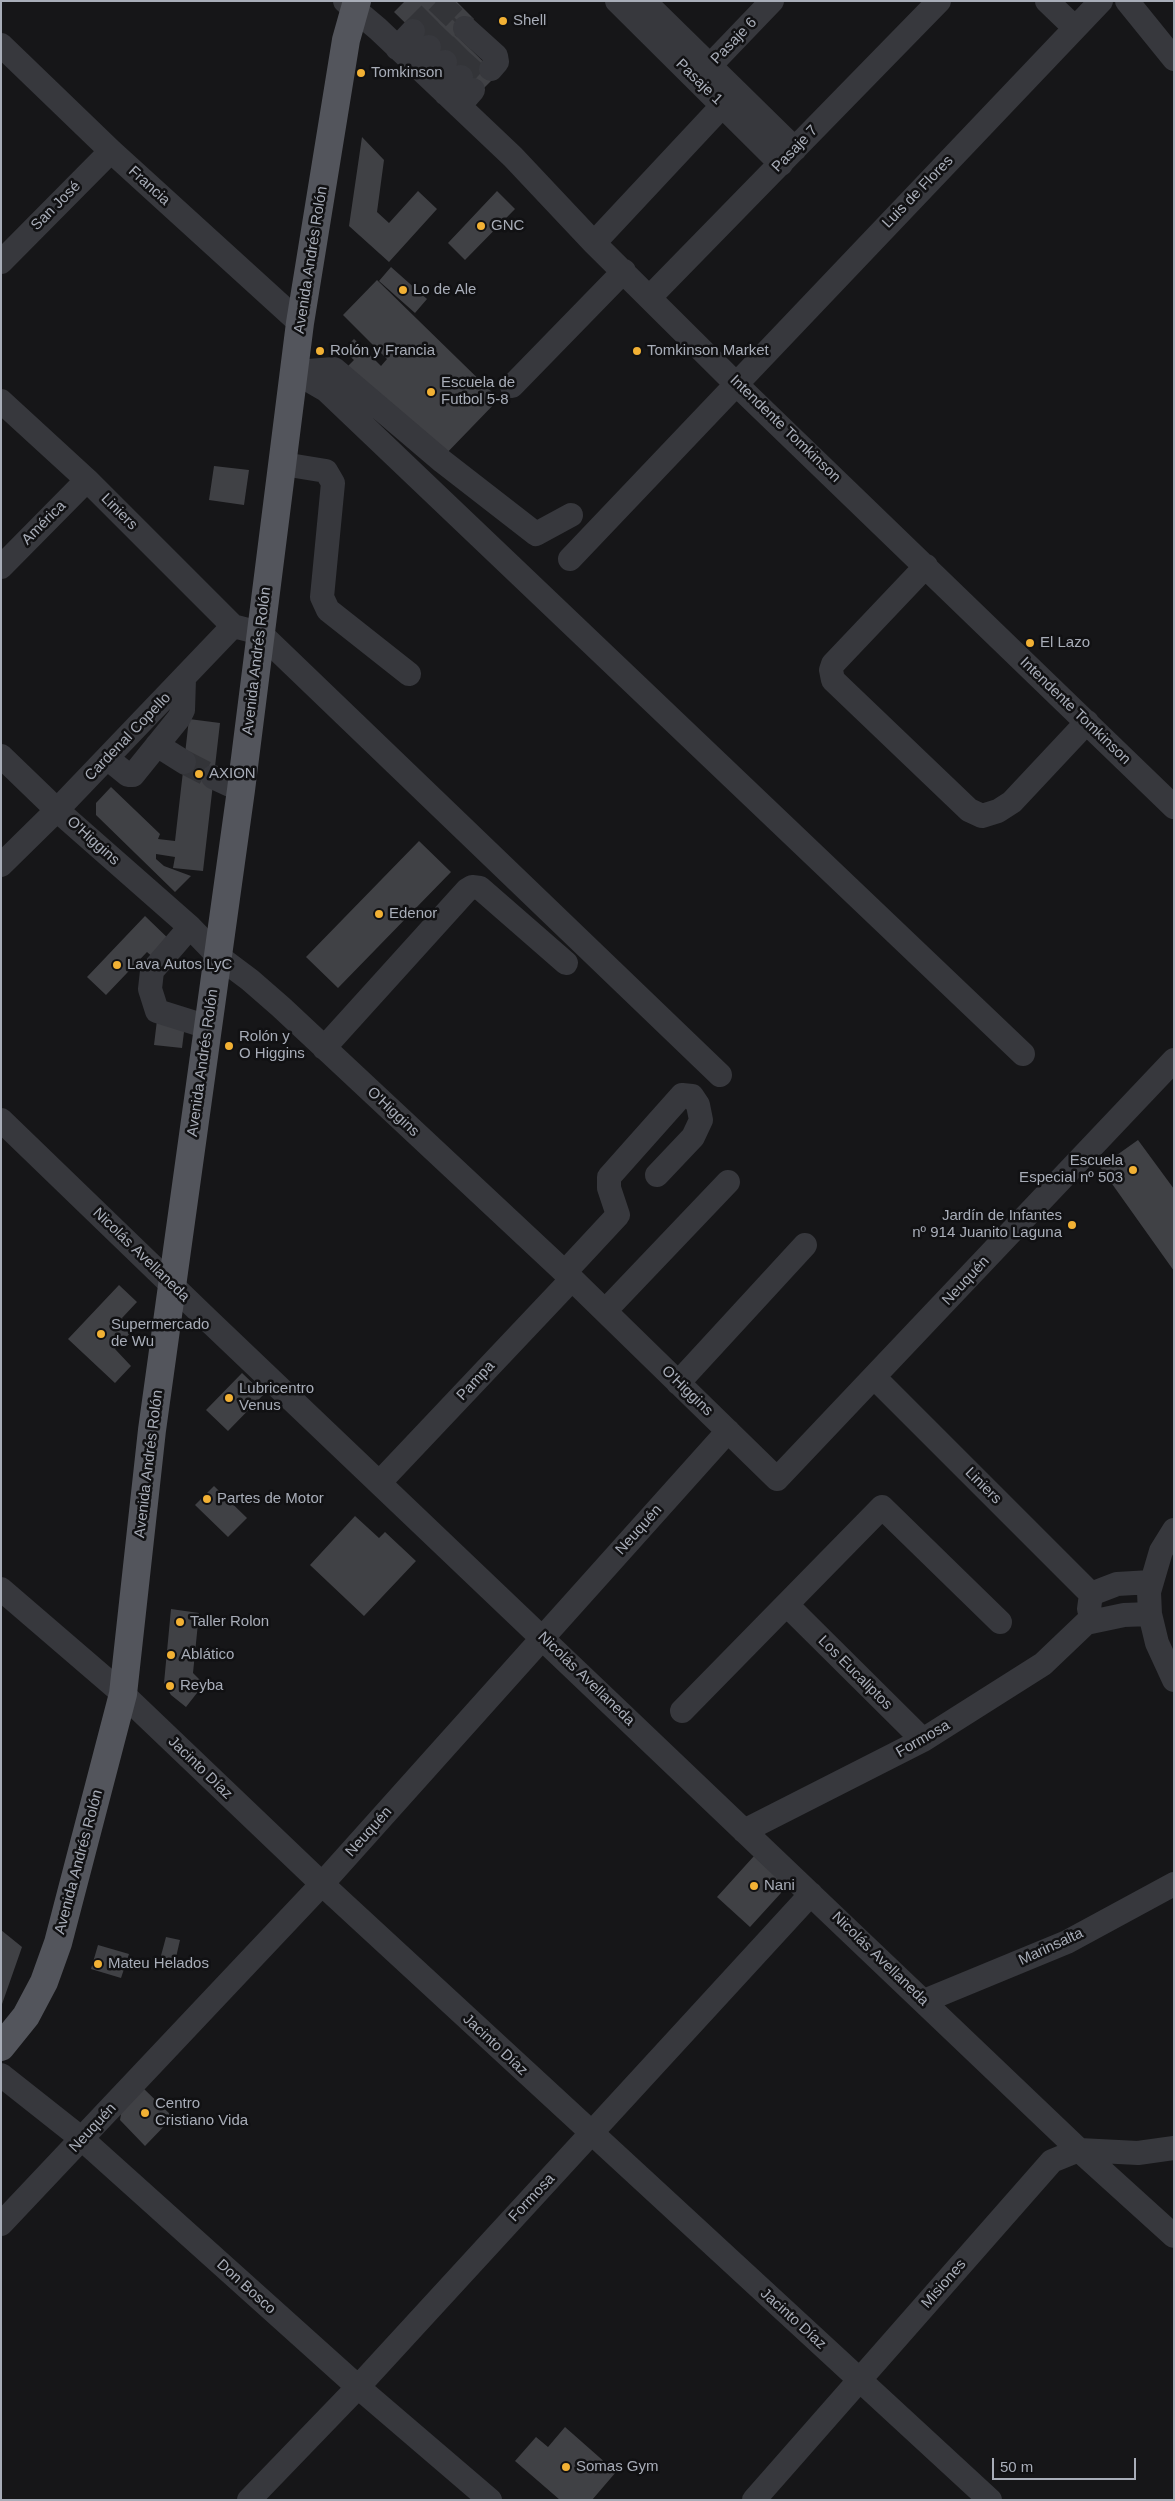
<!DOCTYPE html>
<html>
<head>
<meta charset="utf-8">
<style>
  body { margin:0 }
  #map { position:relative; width:1175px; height:2501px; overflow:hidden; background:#161618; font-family:Arial,sans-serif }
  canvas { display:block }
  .frame { position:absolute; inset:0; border:2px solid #a8adb8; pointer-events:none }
  .scale { position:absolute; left:992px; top:2458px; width:144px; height:22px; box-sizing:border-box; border:2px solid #a8adb8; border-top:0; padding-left:6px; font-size:15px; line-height:18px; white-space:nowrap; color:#a8adb8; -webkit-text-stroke:4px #111113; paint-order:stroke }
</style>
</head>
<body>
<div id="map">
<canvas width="1175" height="2501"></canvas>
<div class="frame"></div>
<div class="scale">50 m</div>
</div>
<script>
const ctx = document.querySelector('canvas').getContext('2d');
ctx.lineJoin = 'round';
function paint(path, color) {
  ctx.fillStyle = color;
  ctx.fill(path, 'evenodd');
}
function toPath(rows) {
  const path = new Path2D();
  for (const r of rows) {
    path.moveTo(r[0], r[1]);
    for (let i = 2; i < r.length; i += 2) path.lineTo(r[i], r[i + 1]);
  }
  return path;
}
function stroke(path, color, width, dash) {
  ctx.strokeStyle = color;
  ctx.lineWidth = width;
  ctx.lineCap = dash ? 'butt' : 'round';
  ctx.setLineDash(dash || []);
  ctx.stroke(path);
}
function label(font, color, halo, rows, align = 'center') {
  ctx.font = font + ' Arial,sans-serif';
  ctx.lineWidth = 5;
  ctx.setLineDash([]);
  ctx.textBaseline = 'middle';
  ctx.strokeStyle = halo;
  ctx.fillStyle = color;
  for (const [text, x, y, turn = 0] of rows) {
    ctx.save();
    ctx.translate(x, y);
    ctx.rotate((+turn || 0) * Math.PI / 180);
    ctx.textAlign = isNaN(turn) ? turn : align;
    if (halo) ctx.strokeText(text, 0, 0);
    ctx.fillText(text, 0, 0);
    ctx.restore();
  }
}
paint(toPath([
  [405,1,456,1,474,19,457,36,497,75,478,94,394,12],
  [362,137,384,160,377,212,389,223,418,191,437,209,389,262,349,226],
  [497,191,515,209,465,260,448,243],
  [391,267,427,299,415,313,379,281],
  [377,280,499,399,441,459,342,372,354,360,343,350,354,339,381,366,387,359,343,315],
  [214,466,249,470,244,505,209,500],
  [189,719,220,723,203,871,173,868,175,857,156,854,156,859,164,866,191,876,175,892,96,815,96,803,111,787,160,834,158,839,175,841],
  [419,841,451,872,338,988,306,957],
  [145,916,174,944,157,961,147,952,106,995,87,977],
  [157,1020,185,1024,182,1048,154,1045],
  [1138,1140,1174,1189,1174,1271,1100,1167],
  [119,1285,137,1302,122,1318,134,1329,115,1349,131,1366,115,1383,68,1339],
  [242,1373,264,1394,228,1431,206,1410],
  [214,1486,247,1518,228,1537,195,1505],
  [355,1516,379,1538,385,1532,416,1561,364,1616,310,1565],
  [171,1609,199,1613,193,1673,204,1684,186,1707,171,1695,164,1683],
  [754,1856,779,1879,781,1893,750,1927,717,1897],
  [1,1930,22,1947,1,2007],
  [166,1937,180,1940,174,1966,159,1963],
  [98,1945,129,1954,121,1978,91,1969],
  [143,2088,173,2117,145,2146,120,2120,122,2109],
  [565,2427,616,2472,592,2500,560,2500,515,2461,536,2437,548,2447]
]), '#404145');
stroke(toPath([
  [437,1,465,28],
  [413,31,440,4],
  [429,47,456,19],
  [445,62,464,43],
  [461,77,479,57],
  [184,762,213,777]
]), '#333438', 24, [24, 12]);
stroke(toPath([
  [345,1,378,29,513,157,594,243,735,383,1174,807],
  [617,1,781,164],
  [644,1,795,149],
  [1047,1,1075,28],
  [1127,1,1174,59],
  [465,28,496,56,497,62,491,69],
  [1,45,111,151,300,323],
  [397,48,413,31],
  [414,63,429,47],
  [700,76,772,1],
  [429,77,445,62],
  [446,94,461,77],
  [459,106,473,90],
  [594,243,723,105],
  [1,262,111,151],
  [650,297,939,1],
  [295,372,326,390,1023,1054],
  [295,372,334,369,442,461,536,534,571,515],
  [512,386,624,271],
  [1,401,87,480,233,626],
  [283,464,326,471,333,483,322,597,328,610,409,674],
  [570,559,1101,1],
  [926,566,833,664,831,670,833,680,969,810,982,816,998,811,1012,802,1087,722],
  [1,567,87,480],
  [157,745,184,762],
  [1,756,57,810,190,927,218,956,250,980,281,1007,572,1279,777,1479,1174,1060],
  [107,758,128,775,133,775,179,718,183,710,184,679],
  [213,777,241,790],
  [1,865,57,810,233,626,260,633,720,1075],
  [190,927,152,971,150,989,157,1011,208,1027],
  [324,1048,467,890,472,887,480,888,566,963],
  [1,1120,206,1318,1079,2150,1174,2236],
  [565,1272,618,1215,609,1188,609,1177,682,1095,692,1096,698,1105,701,1120,693,1137,657,1175],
  [605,1311,728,1182],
  [875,1378,1091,1594],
  [678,1383,805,1245],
  [380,1482,572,1279],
  [1174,1530,1161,1551,1149,1592,1150,1614,1157,1643,1174,1680],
  [1,1589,123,1694,322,1884,990,2500],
  [787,1605,923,1740],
  [1089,1609,1091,1594,1117,1584,1151,1582],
  [682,1711,882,1507,1000,1622],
  [744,1831,923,1740,1043,1664,1086,1623,1124,1615,1150,1614],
  [924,2001,1067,1942,1174,1884],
  [1,2075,82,2139,358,2387,490,2500],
  [1,2224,322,1884,728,1431],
  [249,2500,358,2387,811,1894],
  [754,2500,1052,2161,1079,2150,1138,2153,1174,2148]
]), '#37383d', 24);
stroke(toPath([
  [1,2047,26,2016,44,1982,58,1943,123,1694,152,1430,241,790,300,323,346,40,357,1]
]), '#53555c', 28);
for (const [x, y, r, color] of [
  [503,21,5,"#f2b134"],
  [361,73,5,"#f2b134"],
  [481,226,5,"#f2b134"],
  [403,290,5,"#f2b134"],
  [320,351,5,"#f2b134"],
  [637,351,5,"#f2b134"],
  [431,392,5,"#f2b134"],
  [1030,643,5,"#f2b134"],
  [199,774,5,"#f2b134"],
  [379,914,5,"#f2b134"],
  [117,965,5,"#f2b134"],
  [229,1046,5,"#f2b134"],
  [1133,1170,5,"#f2b134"],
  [1072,1225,5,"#f2b134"],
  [101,1334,5,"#f2b134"],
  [229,1398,5,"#f2b134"],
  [207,1499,5,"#f2b134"],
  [180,1622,5,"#f2b134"],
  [171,1655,5,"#f2b134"],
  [170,1686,5,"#f2b134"],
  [754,1886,5,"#f2b134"],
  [98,1964,5,"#f2b134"],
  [145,2113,5,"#f2b134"],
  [566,2467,5,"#f2b134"]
]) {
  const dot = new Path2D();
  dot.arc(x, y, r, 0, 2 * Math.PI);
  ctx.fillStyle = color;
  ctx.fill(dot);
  stroke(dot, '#111113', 2);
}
label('15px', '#a8adb8', '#111113', [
  ["Shell",513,21],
  ["Tomkinson",371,73],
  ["GNC",491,226],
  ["Lo de Ale",413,290],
  ["Rolón y Francia",330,351],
  ["Tomkinson Market",647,351],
  ["Escuela de",441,383],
  ["Futbol 5-8",441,400],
  ["El Lazo",1040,643],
  ["AXION",209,774],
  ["Edenor",389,914],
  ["Lava Autos LyC",127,965],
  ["Rolón y",239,1037],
  ["O Higgins",239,1054],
  ["Escuela",1123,1161,"right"],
  ["Especial nº 503",1123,1178,"right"],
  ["Jardín de Infantes",1062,1216,"right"],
  ["nº 914 Juanito Laguna",1062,1233,"right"],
  ["Supermercado",111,1325],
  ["de Wu",111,1342],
  ["Lubricentro",239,1389],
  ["Venus",239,1406],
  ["Partes de Motor",217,1499],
  ["Taller Rolon",190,1622],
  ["Ablático",181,1655],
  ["Reyba",180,1686],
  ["Nani",764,1886],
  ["Mateu Helados",108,1964],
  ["Centro",155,2104],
  ["Cristiano Vida",155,2121],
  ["Somas Gym",576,2467]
], 'left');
label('15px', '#a8adb8', '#111113', [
  ["Pasaje 6",734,41,-46],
  ["Pasaje 1",699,82,44],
  ["Pasaje 7",795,149,-46],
  ["Francia",149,186,42],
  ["Luis de Flores",918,192,-46],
  ["San José",56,206,-45],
  ["Avenida Andrés Rolón",311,260,-81],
  ["Intendente Tomkinson",785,429,44],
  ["Liniers",119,512,45],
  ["América",44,523,-45],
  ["Avenida Andrés Rolón",257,661,-83],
  ["Intendente Tomkinson",1075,711,44],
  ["Cardenal Copello",128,737,-46],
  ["O'Higgins",93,841,42],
  ["Avenida Andrés Rolón",203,1063,-82],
  ["O'Higgins",393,1112,43],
  ["Nicolás Avellaneda",141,1255,44],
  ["Neuquén",966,1281,-47],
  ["Pampa",476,1381,-47],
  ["O'Higgins",687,1391,44],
  ["Avenida Andrés Rolón",149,1464,-83],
  ["Liniers",983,1486,45],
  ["Neuquén",639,1530,-48],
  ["Los Eucaliptos",855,1673,45],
  ["Nicolás Avellaneda",586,1679,44],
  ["Formosa",923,1739,-30],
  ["Jacinto Díaz",200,1768,44],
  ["Neuquén",369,1832,-48],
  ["Avenida Andrés Rolón",79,1862,-75],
  ["Marinsalta",1051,1947,-25],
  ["Nicolás Avellaneda",880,1959,44],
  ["Jacinto Díaz",495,2045,43],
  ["Neuquén",93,2128,-47],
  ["Formosa",532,2198,-47],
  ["Misiones",944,2284,-49],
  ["Don Bosco",246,2287,42],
  ["Jacinto Díaz",793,2319,42]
]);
</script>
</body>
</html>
